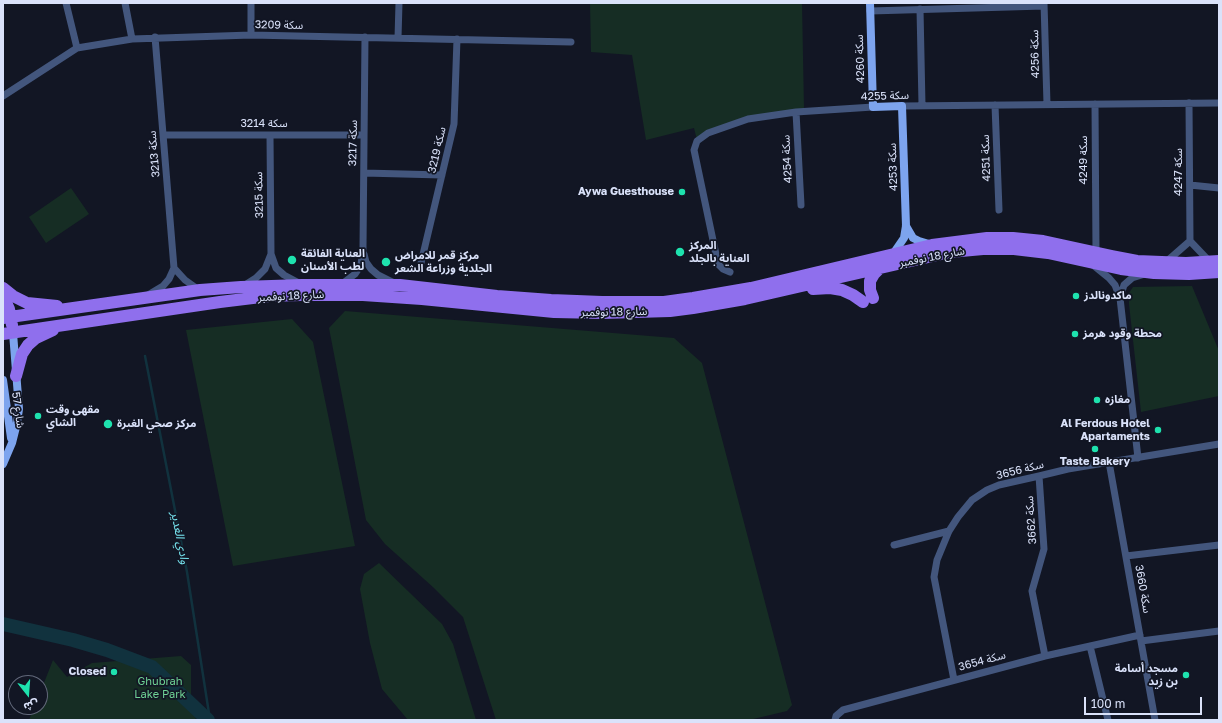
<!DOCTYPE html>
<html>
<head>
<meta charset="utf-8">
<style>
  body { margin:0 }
  #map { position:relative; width:1222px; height:723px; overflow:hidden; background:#121624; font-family:"Golos Text","Noto Sans Arabic",sans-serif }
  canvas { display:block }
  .frame { position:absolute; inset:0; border:4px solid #dae2fa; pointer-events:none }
  .north { position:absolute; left:8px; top:675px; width:40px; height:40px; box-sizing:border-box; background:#121624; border:1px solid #62687a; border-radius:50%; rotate:163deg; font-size:11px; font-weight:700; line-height:16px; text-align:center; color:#dae2fa }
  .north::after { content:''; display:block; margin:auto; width:14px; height:18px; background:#1ee2ae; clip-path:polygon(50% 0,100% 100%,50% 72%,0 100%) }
  .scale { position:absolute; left:1084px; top:697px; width:118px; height:18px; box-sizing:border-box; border:2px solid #dae2fa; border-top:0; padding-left:5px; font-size:12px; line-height:14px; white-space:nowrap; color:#dae2fa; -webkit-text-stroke:3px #121624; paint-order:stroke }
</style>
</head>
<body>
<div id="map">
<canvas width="1222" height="723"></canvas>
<div class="frame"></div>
<div class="north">ش</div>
<div class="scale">100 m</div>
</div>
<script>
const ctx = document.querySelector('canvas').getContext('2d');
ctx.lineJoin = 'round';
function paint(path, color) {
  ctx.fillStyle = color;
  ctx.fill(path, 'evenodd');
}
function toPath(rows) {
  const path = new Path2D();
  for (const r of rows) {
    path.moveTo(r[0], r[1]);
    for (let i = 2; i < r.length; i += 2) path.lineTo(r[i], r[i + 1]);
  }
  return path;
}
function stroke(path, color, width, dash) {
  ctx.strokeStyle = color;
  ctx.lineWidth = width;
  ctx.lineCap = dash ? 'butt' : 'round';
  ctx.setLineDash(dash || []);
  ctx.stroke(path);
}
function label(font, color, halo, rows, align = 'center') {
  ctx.font = font + ' "Golos Text","Noto Sans Arabic",sans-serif';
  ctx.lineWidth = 3.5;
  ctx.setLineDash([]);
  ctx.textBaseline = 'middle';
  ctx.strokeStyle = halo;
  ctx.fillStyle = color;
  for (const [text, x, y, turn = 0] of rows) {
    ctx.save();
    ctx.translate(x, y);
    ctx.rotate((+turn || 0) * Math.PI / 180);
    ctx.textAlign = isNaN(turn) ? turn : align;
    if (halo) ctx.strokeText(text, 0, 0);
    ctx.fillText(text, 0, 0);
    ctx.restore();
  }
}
paint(toPath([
  [590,3,802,3,804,109,747,119,697,140,694,128,646,140,632,55,591,52],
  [71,188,89,214,46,243,29,217],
  [1192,286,1219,351,1219,396,1141,412,1129,304,1129,293,1133,287],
  [345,311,674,338,702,363,792,705,787,711,749,720,496,720,463,617,434,588,385,544,366,520,329,328],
  [292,319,313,342,355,546,233,566,186,330],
  [379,563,442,624,453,644,476,720,408,720,382,689,370,643,360,589,364,574],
  [181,656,191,665,191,694,196,720,29,720,34,707,40,707,40,693,53,660,67,677,92,663]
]), '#162d24');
stroke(toPath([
  [145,356,187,572,210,720]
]), '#11323e', 2.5);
stroke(toPath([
  [3,624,73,640,107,650,152,667,208,720]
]), '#11323e', 14);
stroke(toPath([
  [66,3,77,48],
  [125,3,132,39],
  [1044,3,1047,104],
  [920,9,922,105],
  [870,11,1044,6],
  [251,35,251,3],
  [398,38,399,3],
  [3,96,77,48,132,39,251,35,571,42],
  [1189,103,1190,241,1210,262],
  [1095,104,1096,252],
  [995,105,999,210],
  [902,106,1219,103],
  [796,112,801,205],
  [163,135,364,135],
  [270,135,271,254,276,268,284,275,299,283],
  [364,173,442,175],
  [1190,185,1219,188],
  [364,254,366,262,371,269,378,275,394,283],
  [1166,262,1190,241],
  [421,263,454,124,457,39],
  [1093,265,1109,278,1115,285,1120,298,1138,458],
  [174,268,185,280,199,290],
  [730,272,723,269,718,264,694,150,697,141,708,133,748,119,796,112,873,107],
  [342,284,355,274,361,265,363,248,365,37],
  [245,285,256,278,265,269,271,254],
  [148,295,163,286,169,279,174,268,155,37],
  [1120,298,1124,285,1132,278,1145,274],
  [1109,462,1155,720],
  [1039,476,1044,549,1032,591,1045,656],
  [894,545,949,531],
  [1126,556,1219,545],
  [1141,641,1219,631],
  [1090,646,1108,720],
  [954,680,934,577,937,560,949,531,958,517,972,500,987,490,999,485,1039,476,1068,469,1219,444],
  [835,720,836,716,843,710,1045,656,1140,635]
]), '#43567d', 7);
stroke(toPath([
  [870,3,873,107,902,106,906,226,904,238,893,254],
  [906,226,913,238,919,241,929,244],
  [3,380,11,438],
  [3,464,12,443,17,423,19,409,13,333]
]), '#7da4ee', 8);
stroke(toPath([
  [3,288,13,296,27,303,57,306],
  [813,289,830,288,842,290,853,295,863,302],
  [3,296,9,309,12,325],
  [873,298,870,290,870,281,874,274,880,268],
  [3,318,200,290,241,287,302,285,400,285,497,296,551,300,602,302,664,302,693,298,751,288,932,245,987,238,1013,238,1043,241,1112,256,1137,261,1186,263,1219,261],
  [3,334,220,302,269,296,301,295,363,295,422,299,554,312,602,313,670,311,693,308,745,299,950,252,983,249,1014,249,1048,253,1121,269,1154,273,1189,274,1219,272],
  [16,376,22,354,28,345,36,338,53,330]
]), '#8f6fed', 12);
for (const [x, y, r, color] of [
  [682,192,4,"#1ee2ae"],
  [680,252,5,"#1ee2ae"],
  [292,260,5,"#1ee2ae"],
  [386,262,5,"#1ee2ae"],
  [1076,296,4,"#1ee2ae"],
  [1075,334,4,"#1ee2ae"],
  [1097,400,4,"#1ee2ae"],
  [38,416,4,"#1ee2ae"],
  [108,424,5,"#1ee2ae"],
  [1158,430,4,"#1ee2ae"],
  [1095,449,4,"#1ee2ae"],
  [114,672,4,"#1ee2ae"],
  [1186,675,4,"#1ee2ae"]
]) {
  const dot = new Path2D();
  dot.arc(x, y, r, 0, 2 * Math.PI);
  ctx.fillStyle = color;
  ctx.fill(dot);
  stroke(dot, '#121624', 1.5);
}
label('11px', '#dae2fa', '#121624', [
  ["سكة 3209",279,25,1],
  ["سكة 4256",1035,54,-91],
  ["سكة 4260",860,59,-92],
  ["سكة 4255",885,96,-2],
  ["سكة 3214",264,124],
  ["سكة 3217",353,143,-89],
  ["سكة 3219",437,150,-77],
  ["سكة 3213",154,154,-95],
  ["سكة 4251",986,158,-92],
  ["سكة 4254",787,159,-93],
  ["سكة 4249",1084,160,-90],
  ["سكة 4253",893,167,-92],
  ["سكة 4247",1179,172,-90],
  ["سكة 3215",259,195,-91],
  ["شارع 18 نوفمبر",932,257,-11],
  ["شارع 18 نوفمبر",291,296,-3],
  ["شارع 18 نوفمبر",614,312,-1],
  ["شارع 57",18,410,82],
  ["سكة 3656",1020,470,-14],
  ["سكة 3662",1031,520,-94],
  ["سكة 3660",1143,589,80],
  ["سكة 3654",982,661,-15]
]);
label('bold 11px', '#dae2fa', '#121624', [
  ["Aywa Guesthouse",674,192,"right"],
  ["المركز",689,246],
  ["العناية بالجلد",689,259],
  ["العناية الفائقة",301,254],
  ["لطب الأسنان",301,267],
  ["مركز قمر للامراض",395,256],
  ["الجلدية وزراعة الشعر",395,269],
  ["ماكدونالدز",1084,296],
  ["محطة وقود هرمز",1083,334],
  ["مغازه",1105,400],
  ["مقهى وقت",46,410],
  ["الشاي",46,423],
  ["مركز صحي الغبرة",117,424],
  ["Al Ferdous Hotel",1150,424,"right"],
  ["Apartaments",1150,437,"right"],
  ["Taste Bakery",1095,462,"center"],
  ["مسجد أسامة",1178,669,"right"],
  ["بن زيد",1178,682,"right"],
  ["Closed",106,672,"right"]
], 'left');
label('11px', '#6fd295', '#121624', [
  ["Ghubrah",160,682],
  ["Lake Park",160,695]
]);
label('italic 12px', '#75e2ed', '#121624', [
  ["وادي الغدير",180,538,79]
]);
</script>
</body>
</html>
